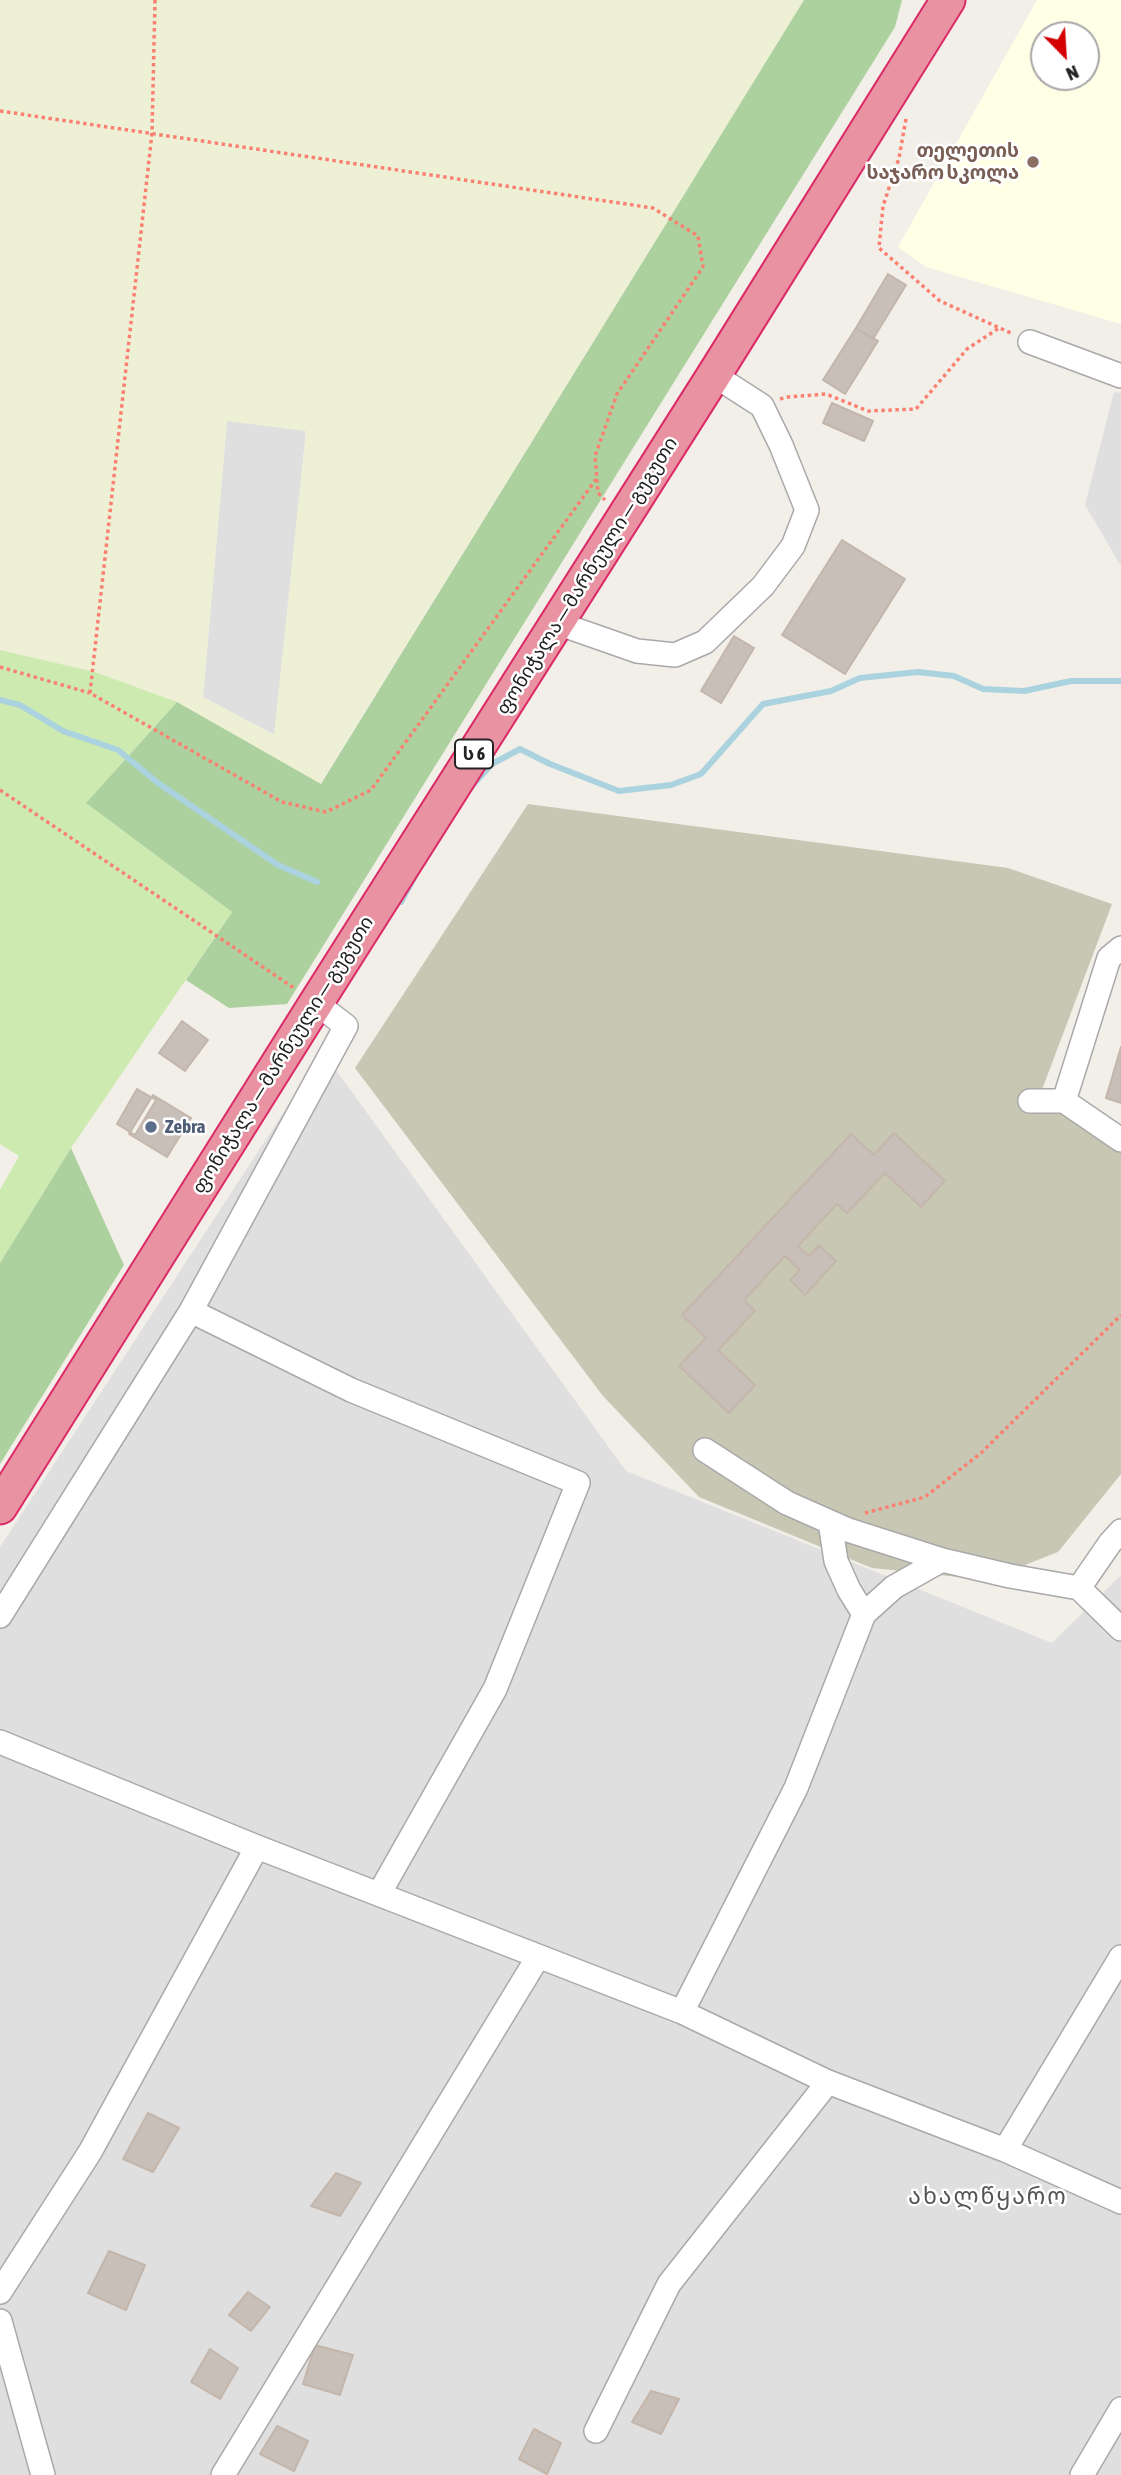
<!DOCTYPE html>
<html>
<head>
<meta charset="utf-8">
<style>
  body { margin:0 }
  #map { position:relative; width:1121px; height:2475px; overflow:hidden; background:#f2efe9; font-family:"Asap Condensed",sans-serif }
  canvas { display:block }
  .north { position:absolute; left:1030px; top:21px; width:70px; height:70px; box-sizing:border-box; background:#fff; border:2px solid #a7a7a7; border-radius:50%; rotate:156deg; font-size:19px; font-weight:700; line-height:28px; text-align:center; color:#222 }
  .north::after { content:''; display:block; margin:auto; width:24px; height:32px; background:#d40000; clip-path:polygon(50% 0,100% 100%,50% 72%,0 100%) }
</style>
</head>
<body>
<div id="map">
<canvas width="1121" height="2475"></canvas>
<div class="north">N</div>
</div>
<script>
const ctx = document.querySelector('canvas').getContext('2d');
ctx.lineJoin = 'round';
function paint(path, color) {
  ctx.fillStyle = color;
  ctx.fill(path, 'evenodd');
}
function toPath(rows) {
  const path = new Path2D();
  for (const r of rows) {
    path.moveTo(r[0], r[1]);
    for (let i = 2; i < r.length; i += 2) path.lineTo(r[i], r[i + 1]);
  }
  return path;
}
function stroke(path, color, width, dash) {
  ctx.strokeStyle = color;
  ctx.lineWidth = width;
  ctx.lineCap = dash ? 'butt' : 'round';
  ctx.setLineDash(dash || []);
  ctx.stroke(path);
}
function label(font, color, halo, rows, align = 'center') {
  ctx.font = font + ' "Asap Condensed","Noto Sans Georgian",sans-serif';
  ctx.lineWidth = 5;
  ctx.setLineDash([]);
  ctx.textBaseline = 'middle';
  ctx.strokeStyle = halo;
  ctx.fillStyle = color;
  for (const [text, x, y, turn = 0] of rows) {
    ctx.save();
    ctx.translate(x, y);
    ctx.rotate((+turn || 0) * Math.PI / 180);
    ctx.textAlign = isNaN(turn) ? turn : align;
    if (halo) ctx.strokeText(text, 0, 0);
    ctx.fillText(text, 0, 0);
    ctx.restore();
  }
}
paint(toPath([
  [1114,392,1121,393,1121,566,1085,505],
  [227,420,306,431,275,735,203,697],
  [323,1052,626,1471,1052,1643,1121,1575,1121,2475,0,2475,0,1547]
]), '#e0dfdf');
paint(toPath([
  [1037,0,1121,0,1121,324,926,267,898,247],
  [1044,35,1086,35,1086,77,1044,77]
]), '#ffffe5');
paint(toPath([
  [528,804,1008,868,1112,904,1040,1095,1121,1147,1121,1474,1058,1552,987,1580,872,1568,699,1497,603,1396,355,1068]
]), '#c7c7b4');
paint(toPath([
  [0,0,804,0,320,784,177,702,95,672,0,650],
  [227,421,306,431,274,735,203,697]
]), '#eef0d5');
paint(toPath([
  [0,650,95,672,177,702,86,803,232,912,71,1148,0,1263,0,1190,19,1156,0,1144]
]), '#cdebb0');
paint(toPath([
  [804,0,902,0,895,27,287,1004,229,1008,186,980,232,912,86,803,177,702,321,784],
  [71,1148,124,1265,0,1464,0,1263]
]), '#add19e');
stroke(toPath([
  [0,700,20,705,63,731,118,750,158,783,278,865,317,882],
  [471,787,492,764,520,749,550,764,619,791,671,785,701,774,763,704,831,691,860,678,918,672,954,676,983,689,1024,691,1071,681,1121,681],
  [401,902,415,876]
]), '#aad3df', 6);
const building = toPath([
  [888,274,906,285,873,339,856,328,888,274],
  [856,328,878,341,845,394,823,380,856,328],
  [832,403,873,421,864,441,823,423,832,403],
  [842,540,905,579,845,674,782,635,842,540],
  [734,636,754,648,721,703,701,691,734,636],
  [182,1021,208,1040,185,1071,159,1053,182,1021],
  [1121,1047,1121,1103,1106,1098,1121,1047],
  [137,1089,156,1100,135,1135,117,1124,137,1089],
  [153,1095,191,1118,167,1157,129,1134,153,1095],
  [894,1133,945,1181,921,1207,885,1173,847,1213,837,1204,798,1246,809,1256,819,1245,836,1261,805,1295,790,1280,800,1270,785,1256,744,1300,755,1311,718,1350,755,1385,729,1413,679,1366,706,1338,682,1315,851,1134,874,1155,894,1133],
  [148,2113,179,2128,153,2172,123,2159,148,2113],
  [336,2173,361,2183,340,2216,311,2206,336,2173],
  [109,2251,145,2265,126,2310,88,2293,109,2251],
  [248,2292,270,2307,251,2331,229,2315,248,2292],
  [315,2345,353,2355,340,2395,303,2384,315,2345],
  [210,2349,238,2368,220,2399,191,2382,210,2349],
  [651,2391,679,2399,661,2434,632,2422,651,2391],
  [277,2426,308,2441,294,2471,260,2454,277,2426],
  [534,2429,561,2443,547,2474,519,2459,534,2429]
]);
paint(building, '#c7bfb8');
stroke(building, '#c4b6ab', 2);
const minor = toPath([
  [1030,342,1121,376],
  [557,623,637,651,675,655,705,642,763,586,793,546,807,510,781,445,762,406,714,375],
  [1030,1101,1064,1101,1121,1140],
  [1064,1101,1109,958,1121,948],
  [191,1311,351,1390,578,1483,495,1689,379,1894],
  [705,1450,787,1503,848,1530,942,1560,1010,1576,1079,1588,1121,1629],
  [830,1522,836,1561,849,1590,864,1614],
  [1079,1588,1110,1543,1121,1531],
  [0,1616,191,1311,346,1026,316,1003],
  [0,1742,257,1847,682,2012,828,2082,1005,2150,1121,2202],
  [682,2012,796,1788,864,1614,894,1587,942,1560],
  [1005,2150,1121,1957],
  [0,2292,90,2152,257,1847],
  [0,2321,43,2475],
  [596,2431,669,2284,828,2082],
  [223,2475,538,1957],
  [1082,2475,1121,2409]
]);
const highway = toPath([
  [0,1507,316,1003,714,375,948,0]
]);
stroke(minor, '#a9a9a9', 26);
stroke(highway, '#dc2a67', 37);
stroke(toPath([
  [155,0,152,133,90,693,282,802,326,812,371,790,597,478],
  [0,111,653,208,698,236,703,267,617,394,595,456,598,493,605,500],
  [906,119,899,158,883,206,879,248,940,301,1013,334],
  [780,399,788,397,826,394,868,411,916,409,967,349,999,328],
  [0,667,90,693],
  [0,790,294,988],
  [865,1513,925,1497,981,1453,1121,1315]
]), '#fa8072', 3.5, [3.5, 3.5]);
stroke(minor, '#fff', 23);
stroke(highway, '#e892a2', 33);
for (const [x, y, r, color] of [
  [1033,162,7,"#8d6e63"],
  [151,1127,7,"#5c6f8a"]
]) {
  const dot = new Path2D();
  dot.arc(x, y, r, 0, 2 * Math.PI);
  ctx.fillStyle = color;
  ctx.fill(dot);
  stroke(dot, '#fff', 2.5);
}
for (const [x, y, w] of [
  [474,754,38]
]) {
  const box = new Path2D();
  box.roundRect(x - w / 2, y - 14.5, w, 29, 5);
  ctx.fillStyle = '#fff';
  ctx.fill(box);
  stroke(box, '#222', 2);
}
label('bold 18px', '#222', null, [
  ["ს 6",474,754]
]);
label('bold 19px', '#785e54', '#fff', [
  ["თელეთის",1019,151],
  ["საჯარო სკოლა",1019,173]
], 'right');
label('19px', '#222', '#fff', [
  ["ფონიჭალა — მარნეული — გუგუთი",587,576,-58],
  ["ფონიჭალა — მარნეული — გუგუთი",283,1055,-58]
]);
label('bold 19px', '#4e5e75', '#fff', [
  ["Zebra",165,1127]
], 'left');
ctx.letterSpacing = '2px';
label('23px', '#555', '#fff', [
  ["ახალწყარო",988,2197]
]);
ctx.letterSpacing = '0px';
</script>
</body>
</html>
